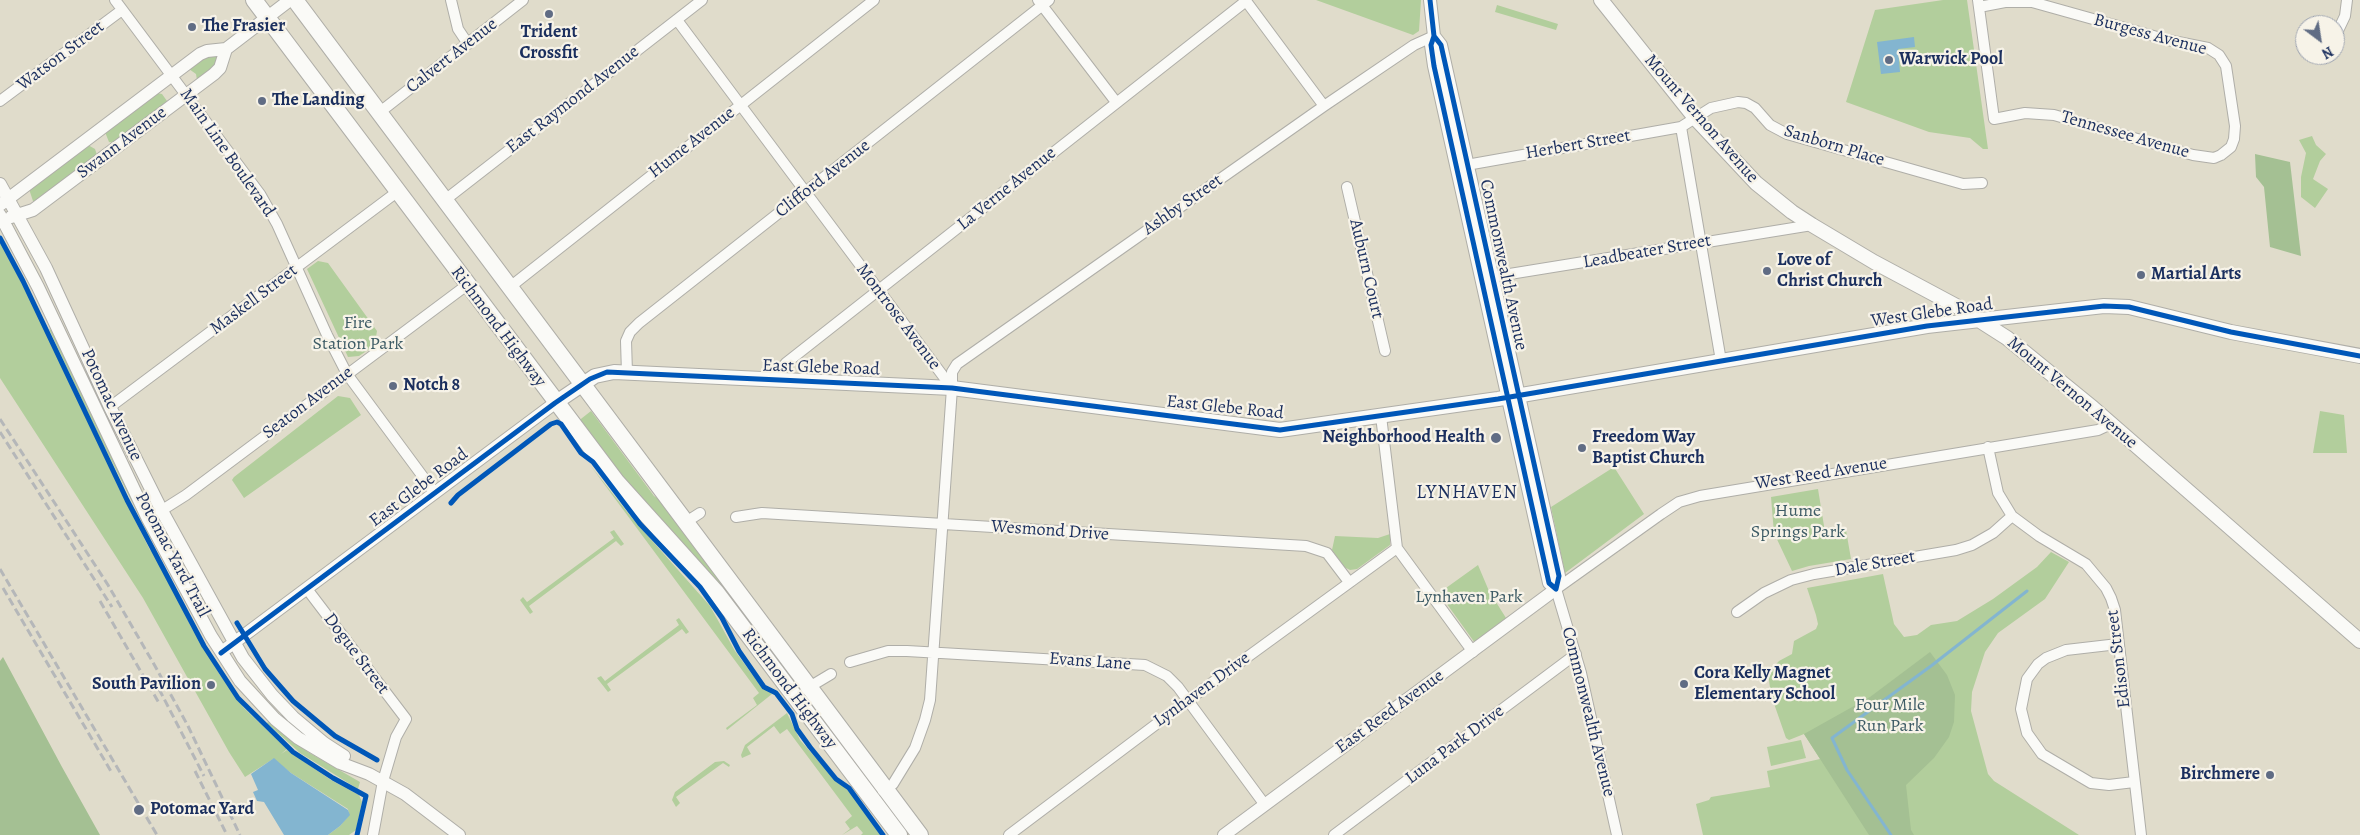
<!DOCTYPE html>
<html>
<head>
<meta charset="utf-8">
<style>
  body { margin:0 }
  #map { position:relative; width:2360px; height:835px; overflow:hidden; background:#e0dccb; font-family:Alegreya,serif }
  canvas { display:block }
  .north { position:absolute; left:2295px; top:15px; width:50px; height:50px; box-sizing:border-box; background:#f7f3e8; border:1px solid #9fa5b1; border-radius:50%; rotate:149deg; font-size:14px; font-weight:700; line-height:20px; text-align:center; color:#1b2f5e }
  .north::after { content:''; display:block; margin:auto; width:18px; height:22px; background:#606c84; clip-path:polygon(50% 0,100% 100%,50% 72%,0 100%) }
</style>
</head>
<body>
<div id="map">
<canvas width="2360" height="835"></canvas>
<div class="north">N</div>
</div>
<script>
const ctx = document.querySelector('canvas').getContext('2d');
ctx.lineJoin = 'round';
function paint(path, color) {
  ctx.fillStyle = color;
  ctx.fill(path, 'evenodd');
}
function toPath(rows) {
  const path = new Path2D();
  for (const r of rows) {
    path.moveTo(r[0], r[1]);
    for (let i = 2; i < r.length; i += 2) path.lineTo(r[i], r[i + 1]);
  }
  return path;
}
function stroke(path, color, width, dash) {
  ctx.strokeStyle = color;
  ctx.lineWidth = width;
  ctx.lineCap = dash ? 'butt' : 'round';
  ctx.setLineDash(dash || []);
  ctx.stroke(path);
}
function label(font, color, halo, rows, align = 'center') {
  ctx.font = font + ' Alegreya,serif';
  ctx.lineWidth = 4.5;
  ctx.setLineDash([]);
  ctx.textBaseline = 'middle';
  ctx.strokeStyle = halo;
  ctx.fillStyle = color;
  for (const [text, x, y, turn = 0] of rows) {
    ctx.save();
    ctx.translate(x, y);
    ctx.rotate((+turn || 0) * Math.PI / 180);
    ctx.textAlign = isNaN(turn) ? turn : align;
    if (halo) ctx.strokeText(text, 0, 0);
    ctx.fillText(text, 0, 0);
    ctx.restore();
  }
}
paint(toPath([
  [1316,0,1421,0,1419,31,1413,35],
  [1943,0,1967,0,1988,149,1983,149,1970,138,1929,132,1846,102,1875,10],
  [1497,5,1558,24,1556,30,1495,12],
  [218,55,218,68,197,80,196,74,189,69,205,57],
  [157,93,162,94,167,101,166,105,114,143,109,142,105,132],
  [2312,136,2316,145,2326,154,2320,161,2313,179,2328,189,2315,208,2301,197,2301,177,2306,153,2299,140],
  [88,145,95,149,97,155,37,201,33,201,29,189],
  [0,242,30,299,118,486,150,550,155,553,191,627,220,675,244,708,287,749,281,754,287,750,331,780,359,795,362,802,356,830,349,835,328,835,340,826,349,815,348,809,291,773,273,759,245,777,229,752,143,598,0,378],
  [318,261,328,263,377,331,375,343,371,348,359,356,348,357,307,269],
  [49,329,53,331,90,412,151,536,150,538,95,428],
  [338,396,350,398,361,415,244,498,232,480,234,477],
  [591,411,654,496,665,503,763,636,644,506,577,422],
  [2320,411,2344,415,2347,453,2313,453],
  [590,465,632,518,710,606,735,651,760,685,772,694,727,730,726,728,757,705,753,698,759,693],
  [1614,467,1644,514,1565,573,1551,507],
  [1818,489,1825,532,1846,530,1851,559,1809,566,1792,571,1774,533,1771,497],
  [614,530,624,544,621,546,616,541,529,606,533,612,530,614,520,600,523,597,527,602,614,538,610,532],
  [1390,534,1390,545,1357,569,1350,570,1344,567,1332,550,1335,536,1378,538],
  [2051,552,2069,562,2045,599,1998,633,1985,652,1972,692,1971,711,1988,774,1994,781,2079,835,1703,835,1696,804,1709,800,1711,797,1770,787,1767,771,1820,759,1804,734,1789,740,1786,738,1771,695,1768,673,1779,661,1792,654,1794,641,1816,629,1818,624,1816,615,1807,588,1883,574,1894,624,1904,637,1917,635,1931,625,1957,621,1993,599,2037,567],
  [1478,565,1489,591,1506,618,1475,643,1439,593],
  [679,618,689,632,686,634,682,629,607,684,611,690,608,692,597,678,601,676,605,681,679,625,676,620],
  [787,713,800,740,829,773,856,798,880,835,861,835,863,833,857,826,842,835,850,829,845,822,852,816,787,729,780,734,774,726,747,747,751,754,742,758,741,755,745,745],
  [268,722,308,752,360,782,358,789,300,753,267,723],
  [1801,740,1806,758,1771,766,1767,747],
  [724,761,730,765,729,767,723,763,676,797,680,803,676,807,672,800,675,792,715,762]
]), '#b2ce9c');
paint(toPath([
  [2255,154,2290,162,2301,256,2270,247,2264,187,2256,177],
  [1930,652,1947,675,1955,695,1954,722,1949,737,1934,758,1906,785,1911,830,1914,835,1869,835,1804,734,1870,697],
  [3,657,62,767,100,835,0,835,0,661]
]), '#a4c093');
paint(toPath([
  [1914,37,1915,47,1898,49,1900,72,1881,74,1877,42],
  [274,758,291,773,348,810,350,815,340,826,328,835,284,835,264,802,257,801,253,792,258,790,251,774]
]), '#83b5d0');
stroke(toPath([
  [1891,835,1847,770,1832,738,1931,666,2027,591]
]), '#83b5d0', 3);
const minor = toPath([
  [115,0,260,194,277,224,327,335,347,374,435,493],
  [451,0,458,29,468,44],
  [1038,0,1116,102],
  [1978,0,1994,119,2025,113,2054,115,2193,155,2214,158,2221,155,2231,147,2234,139,2235,126,2226,66,2219,55,2208,48,2168,40,2032,2,2005,2,1979,7],
  [677,20,952,388,930,700,925,720,915,748,893,784,883,791],
  [2335,37,2345,16,2347,0],
  [0,101,122,10],
  [380,112,523,0],
  [1681,127,1721,361],
  [1461,166,1681,127,1711,108,1738,102,1746,103,1755,108,1770,125,1787,134,1963,184,1982,183],
  [1347,187,1385,351],
  [445,200,702,0],
  [1485,278,1812,225],
  [510,287,874,0],
  [627,373,626,341,630,332,639,323,1049,0],
  [771,380,786,363,1246,1,1324,106],
  [952,388,952,372,957,364,1324,106,1414,45,1434,36],
  [110,407,397,192],
  [1381,416,1397,548,1473,652],
  [1988,447,1998,493,2012,516,2039,536,2086,564,2106,588,2111,598,2115,610,2141,835],
  [736,517,762,513,1306,546,1327,553,1349,582],
  [148,519,186,495,467,285],
  [686,522,700,513],
  [307,589,406,719,396,737,383,781,373,835],
  [1737,612,1764,593,1791,580,1814,574,1956,550,1972,545,1993,533,2012,516],
  [2118,644,2066,650,2046,658,2038,664,2027,679,2021,709,2027,733,2042,754,2091,783,2109,785,2134,782],
  [850,662,888,651,907,651,1145,665,1167,676,1178,687,1265,805],
  [806,689,831,674],
  [1009,835,1187,701,1397,548],
  [1334,835,1576,654],
  [1617,835,1581,673,1556,589,1661,514,1679,502,1700,496,2098,430,2111,424]
]);
const tertiary = toPath([
  [1430,0,1434,36,1431,45,1434,66,1549,583,1556,589],
  [1434,36,1441,45,1559,576,1556,589],
  [0,184,46,268,110,407,162,511,243,658,272,695,293,717,324,743,344,756],
  [0,205,200,54,207,51,226,49,290,0],
  [0,215,38,287,148,519,211,636,240,681,275,719,298,738,340,763,369,774,405,794,459,835],
  [11,217,33,210,214,74,220,68,226,49],
  [227,648,555,403],
  [1224,835,1556,589]
]);
const secondary = toPath([
  [1601,0,1695,118,1756,183,1792,212,1812,225,1874,262,1960,308,2007,338,2093,408,2360,641],
  [555,403,595,376,614,372,952,388,1280,430,1498,399,1927,326,2104,306,2129,307,2231,332,2360,356]
]);
const trunk = toPath([
  [254,0,616,481,716,592,899,835],
  [295,0,920,835]
]);
stroke(minor, '#afaea8', 12);
stroke(tertiary, '#afaea8', 14);
stroke(secondary, '#afaea8', 16);
stroke(trunk, '#afaea8', 18);
stroke(minor, '#fafaf7', 10);
stroke(tertiary, '#fafaf7', 12);
stroke(secondary, '#fafaf7', 14);
stroke(trunk, '#fafaf7', 16);
stroke(toPath([
  [0,419,108,585,155,666,188,726,240,835],
  [0,432,112,607],
  [0,569,157,835],
  [3,588,112,773],
  [100,601,159,703],
  [159,689,204,776],
  [195,771,227,835]
]), '#b5b7b9', 3, [8, 4]);
stroke(toPath([
  [1430,0,1434,36,1431,45,1434,66,1549,583,1556,589,1559,576,1441,45,1434,36],
  [0,238,23,281,127,500,204,646,238,698,293,752,333,778,366,796,357,835],
  [451,503,458,495,551,424,557,422,561,424,581,453,593,462,640,524,700,587,722,618,739,651,764,687,776,693,792,714,797,729,810,747,836,779,849,788,883,835],
  [237,623,265,669,293,701,335,736,377,760],
  [221,653,555,403,590,379,607,372,952,388,1280,430,1498,399,1927,326,2104,306,2129,307,2231,332,2360,356]
]), '#0057b8', 5);
for (const [x, y, r, color] of [
  [549,14,5,"#606c84"],
  [192,27,5,"#606c84"],
  [1889,60,5,"#606c84"],
  [262,101,5,"#606c84"],
  [1767,271,5,"#606c84"],
  [2141,275,5,"#606c84"],
  [393,386,5,"#606c84"],
  [1496,438,6,"#606c84"],
  [1582,448,5,"#606c84"],
  [1684,684,5,"#606c84"],
  [211,685,5,"#606c84"],
  [2270,775,5,"#606c84"],
  [139,810,6,"#606c84"]
]) {
  const dot = new Path2D();
  dot.arc(x, y, r, 0, 2 * Math.PI);
  ctx.fillStyle = color;
  ctx.fill(dot);
  stroke(dot, '#f7f3e8', 2);
}
label('bold 18px', '#1b2f5e', '#f7f3e8', [
  ["The Frasier",202,27],
  ["Trident",549,33,"center"],
  ["Crossfit",549,54,"center"],
  ["Warwick Pool",1899,60],
  ["The Landing",272,101],
  ["Love of",1777,261],
  ["Christ Church",1777,282],
  ["Martial Arts",2151,275],
  ["Notch 8",403,386],
  ["Neighborhood Health",1485,438,"right"],
  ["Freedom Way",1592,438],
  ["Baptist Church",1592,459],
  ["Cora Kelly Magnet",1694,674],
  ["Elementary School",1694,695],
  ["South Pavilion",201,685,"right"],
  ["Birchmere",2260,775,"right"],
  ["Potomac Yard",150,810]
], 'left');
label('18px', '#1b2f5e', '#f7f3e8', [
  ["Burgess Avenue",2150,35,15],
  ["Watson Street",61,56,-37],
  ["Calvert Avenue",452,56,-38],
  ["East Raymond Avenue",573,100,-38],
  ["Mount Vernon Avenue",1701,119,49],
  ["Tennessee Avenue",2125,135,16],
  ["Swann Avenue",122,143,-37],
  ["Hume Avenue",692,143,-38],
  ["Herbert Street",1578,145,-10],
  ["Sanborn Place",1834,146,17],
  ["Main Line Boulevard",227,153,55],
  ["Clifford Avenue",823,179,-38],
  ["La Verne Avenue",1007,189,-39],
  ["Ashby Street",1183,205,-35],
  ["Leadbeater Street",1647,252,-10],
  ["Commonwealth Avenue",1503,265,78],
  ["Auburn Court",1366,269,77],
  ["Maskell Street",254,300,-37],
  ["West Glebe Road",1932,313,-8],
  ["Montrose Avenue",898,317,53],
  ["Richmond Highway",498,327,53],
  ["East Glebe Road",821,368,2],
  ["Mount Vernon Avenue",2072,393,40],
  ["Seaton Avenue",308,403,-37],
  ["Potomac Avenue",111,405,65],
  ["East Glebe Road",1225,408,6],
  ["West Reed Avenue",1821,474,-9],
  ["East Glebe Road",419,488,-37],
  ["Wesmond Drive",1050,531,4],
  ["Potomac Yard Trail",172,555,62],
  ["Dale Street",1875,564,-10],
  ["Dogue Street",356,654,53],
  ["Edison Street",2119,659,-97],
  ["Evans Lane",1090,662,4],
  ["Richmond Highway",789,689,53],
  ["Lynhaven Drive",1202,690,-36],
  ["East Reed Avenue",1390,712,-36],
  ["Commonwealth Avenue",1588,712,76],
  ["Luna Park Drive",1455,745,-37]
]);
label('18px', '#3d5b65', '#f7f3e8', [
  ["Fire",358,324],
  ["Station Park",358,345],
  ["Hume",1798,512],
  ["Springs Park",1798,533],
  ["Lynhaven Park",1469,598],
  ["Four Mile",1890,706],
  ["Run Park",1890,727]
]);
ctx.letterSpacing = '1px';
label('19px', '#1b2f5e', '#f7f3e8', [
  ["LYNHAVEN",1467,493]
]);
ctx.letterSpacing = '0px';
</script>
</body>
</html>
